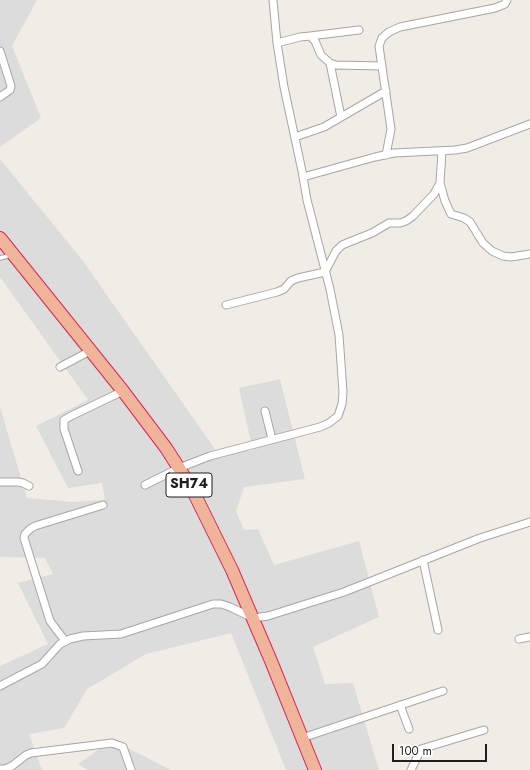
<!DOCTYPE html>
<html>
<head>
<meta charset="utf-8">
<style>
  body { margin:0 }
  #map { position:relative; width:530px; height:770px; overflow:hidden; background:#efede5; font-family:Jost,sans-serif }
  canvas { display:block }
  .scale { position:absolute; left:392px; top:744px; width:95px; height:18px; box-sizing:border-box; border:2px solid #1f1f1f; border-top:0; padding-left:5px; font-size:12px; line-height:14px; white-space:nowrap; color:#1f1f1f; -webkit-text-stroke:3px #fff; paint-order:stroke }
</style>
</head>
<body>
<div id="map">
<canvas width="530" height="770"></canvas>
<div class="scale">100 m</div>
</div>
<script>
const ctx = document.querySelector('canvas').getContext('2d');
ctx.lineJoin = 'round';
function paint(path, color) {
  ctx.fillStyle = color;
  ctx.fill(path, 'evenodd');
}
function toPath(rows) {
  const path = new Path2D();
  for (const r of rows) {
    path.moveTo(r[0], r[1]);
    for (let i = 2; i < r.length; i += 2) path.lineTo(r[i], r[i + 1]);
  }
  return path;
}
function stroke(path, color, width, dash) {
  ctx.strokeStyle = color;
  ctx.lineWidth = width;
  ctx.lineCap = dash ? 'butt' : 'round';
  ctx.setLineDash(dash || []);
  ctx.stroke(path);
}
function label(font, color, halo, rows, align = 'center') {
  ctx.font = font + ' Jost,sans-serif';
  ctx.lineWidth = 3;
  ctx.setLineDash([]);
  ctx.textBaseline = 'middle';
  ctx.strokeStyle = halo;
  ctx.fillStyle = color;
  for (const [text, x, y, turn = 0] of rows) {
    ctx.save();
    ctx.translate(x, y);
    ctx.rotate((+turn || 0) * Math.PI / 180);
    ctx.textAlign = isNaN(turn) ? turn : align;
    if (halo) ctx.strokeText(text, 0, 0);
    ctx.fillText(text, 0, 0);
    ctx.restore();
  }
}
paint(toPath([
  [0,0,37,0,12,46,41,118,0,147],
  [0,159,83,261,217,452,253,451,239,388,280,379,305,479,244,487,236,511,244,530,258,529,274,565,359,541,379,617,313,647,325,684,353,683,379,770,286,770,231,633,146,654,87,689,64,728,29,734,42,770,0,770,0,666,48,644,18,583,53,574,45,558,0,557,0,407,27,498,72,502,105,500,102,483,68,488,36,426,88,400,0,277],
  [112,740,171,770,88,770,78,764]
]), '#dddcdc');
const service = toPath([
  [0,258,11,255]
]);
const minor = toPath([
  [310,36,359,30],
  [277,43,300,37,310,36,315,41,321,55,330,63,336,65,382,66],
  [0,51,11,86,10,90,0,97],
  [330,63,341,117],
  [295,137,324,127,386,91],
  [442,151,440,183,445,201,451,214,464,218,470,222,483,243,492,251,503,256,511,257,530,254],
  [386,155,391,129,379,46,382,38,389,32,400,27,495,8,505,4,507,0],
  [303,177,375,157,394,153,455,150,467,148,530,124],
  [226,305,277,292,284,289,291,281,298,278,325,272,336,251,342,245,372,233,389,223,400,223,406,221,413,216,434,194,440,183],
  [60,367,90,351],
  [265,411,272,439],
  [78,471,64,429,64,420,69,417,123,391],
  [0,482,18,482,23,483,29,486],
  [145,485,179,468,210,456,320,427,329,423,338,416,342,404,343,392,339,335,330,289,307,200,302,171,284,87,277,43,273,0],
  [423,560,438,630],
  [519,639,530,637],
  [65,641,50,621,24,538,25,534,30,529,35,526,103,505],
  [0,686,42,664,60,644,70,639,83,636,121,634,213,604,221,604,230,607,253,618,268,616,344,592,480,538,530,522],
  [400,705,409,729],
  [302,738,443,691],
  [0,769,5,769,12,766,26,755,31,753,112,743,123,747,131,770],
  [411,770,421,749,484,730]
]);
const trunk = toPath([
  [0,238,123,391,166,448,191,487,232,570,271,661,315,770]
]);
stroke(service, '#a6a6a6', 5.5);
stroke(minor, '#a6a6a6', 9);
stroke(trunk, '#d82856', 14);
stroke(service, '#fff', 3.5);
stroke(minor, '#fff', 7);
stroke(trunk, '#f0b49b', 12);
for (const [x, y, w] of [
  [189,485,46]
]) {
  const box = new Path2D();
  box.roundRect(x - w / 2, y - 12, w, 24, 3);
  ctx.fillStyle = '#fff';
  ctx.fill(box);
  stroke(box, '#1f1f1f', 1);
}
label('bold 14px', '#1f1f1f', null, [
  ["SH74",189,485]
]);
</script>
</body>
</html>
